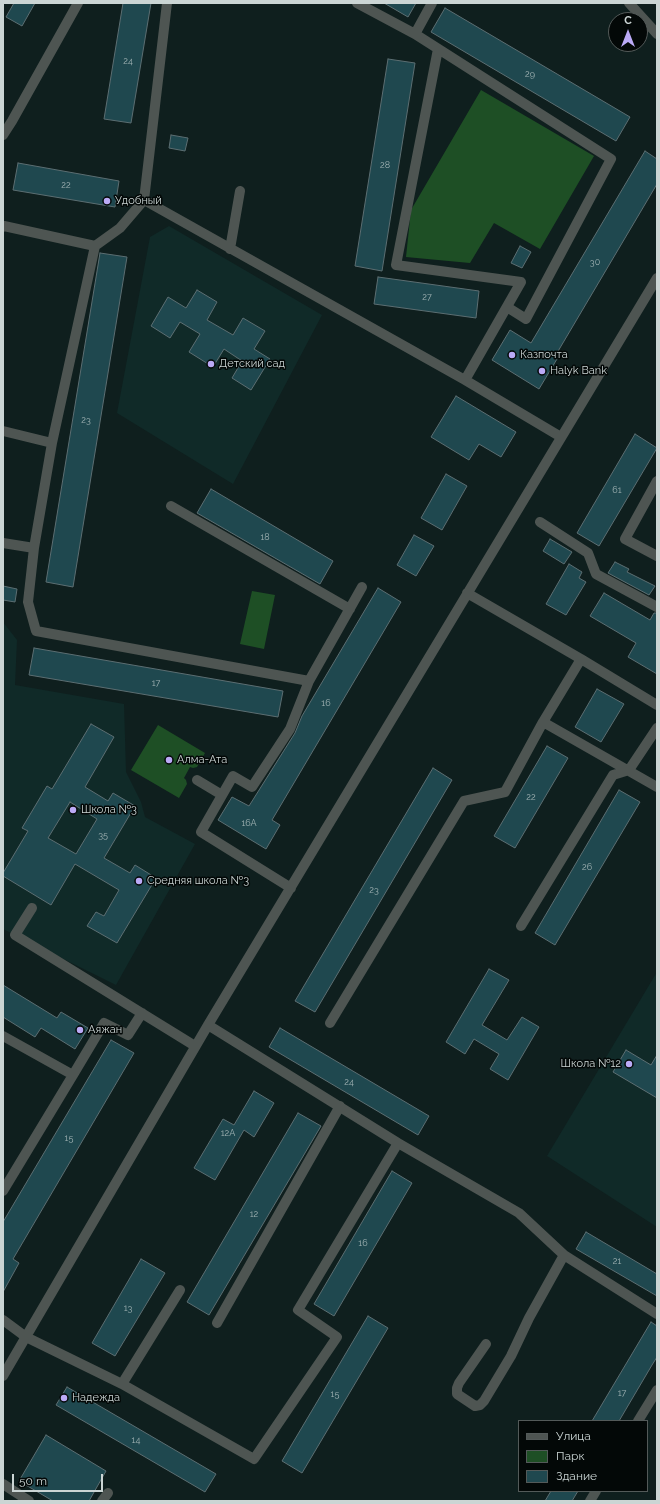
<!DOCTYPE html>
<html>
<head>
<meta charset="utf-8">
<style>
  body { margin:0 }
  #map { position:relative; width:660px; height:1504px; overflow:hidden; background:#0f1f1e; font-family:Raleway,sans-serif }
  canvas { display:block }
  .frame { position:absolute; inset:0; border:4px solid #cbd5d4; pointer-events:none }
  .legend { position:absolute; left:518px; top:1420px; width:130px; height:72px; box-sizing:border-box; background:#030807; border:1px solid #535a59; margin:0; padding:5px 7px; list-style:none; font-size:12px; color:#cbd5d4 }
  .legend li { display:flex; align-items:center; gap:8px; height:20px }
  .legend b { width:20px; border:1px solid #535a59 }
  .north { position:absolute; left:608px; top:12px; width:40px; height:40px; box-sizing:border-box; background:#030807; border:1px solid #535a59; border-radius:50%; rotate:0deg; font-size:11px; font-weight:700; line-height:16px; text-align:center; color:#cbd5d4 }
  .north::after { content:''; display:block; margin:auto; width:14px; height:18px; background:#bbaaf6; clip-path:polygon(50% 0,100% 100%,50% 72%,0 100%) }
  .scale { position:absolute; left:12px; top:1474px; width:91px; height:18px; box-sizing:border-box; border:2px solid #cbd5d4; border-top:0; padding-left:5px; font-size:12px; line-height:14px; white-space:nowrap; color:#cbd5d4; -webkit-text-stroke:3px #030807; paint-order:stroke }
</style>
</head>
<body>
<div id="map">
<canvas width="660" height="1504"></canvas>
<div class="frame"></div>
<ul class="legend">
<li><b style="height:5px;background:#4e5552"></b>Улица</li>
<li><b style="height:11px;background:#1e4f25"></b>Парк</li>
<li><b style="height:11px;background:#1f484f"></b>Здание</li>
</ul>
<div class="north">С</div>
<div class="scale">50 m</div>
</div>
<script>
const ctx = document.querySelector('canvas').getContext('2d');
ctx.lineJoin = 'round';
function paint(path, color) {
  ctx.fillStyle = color;
  ctx.fill(path, 'evenodd');
}
function toPath(rows) {
  const path = new Path2D();
  for (const r of rows) {
    path.moveTo(r[0], r[1]);
    for (let i = 2; i < r.length; i += 2) path.lineTo(r[i], r[i + 1]);
  }
  return path;
}
function stroke(path, color, width, dash) {
  ctx.strokeStyle = color;
  ctx.lineWidth = width;
  ctx.lineCap = dash ? 'butt' : 'round';
  ctx.setLineDash(dash || []);
  ctx.stroke(path);
}
function label(font, color, halo, rows, align = 'center') {
  ctx.font = font + ' Raleway,sans-serif';
  ctx.lineWidth = 3;
  ctx.setLineDash([]);
  ctx.textBaseline = 'middle';
  ctx.strokeStyle = halo;
  ctx.fillStyle = color;
  for (const [text, x, y, turn = 0] of rows) {
    ctx.save();
    ctx.translate(x, y);
    ctx.rotate((+turn || 0) * Math.PI / 180);
    ctx.textAlign = isNaN(turn) ? turn : align;
    if (halo) ctx.strokeText(text, 0, 0);
    ctx.fillText(text, 0, 0);
    ctx.restore();
  }
}
paint(toPath([
  [169,226,322,315,233,484,117,413,150,237],
  [3,622,17,640,15,685,124,704,126,772,141,802,145,817,195,844,116,985,3,929],
  [657,972,657,1227,547,1156]
]), '#102a28');
paint(toPath([
  [481,90,594,156,540,249,494,223,470,263,406,257,411,210],
  [252,591,275,595,264,649,240,644],
  [158,725,205,753,197,767,193,768,190,767,184,778,186,780,187,784,179,798,131,770]
]), '#1e4f25');
const building = toPath([
  [14,3,35,3,22,26,6,17,14,3],
  [123,3,151,3,131,123,104,119,123,3],
  [384,3,416,3,408,17,384,3],
  [445,8,630,117,616,141,431,32,445,8],
  [388,59,415,63,382,271,355,266,388,59],
  [171,135,188,138,185,151,169,148,171,135],
  [645,151,657,159,657,184,554,358,557,359,539,389,492,360,510,330,531,343,645,151],
  [18,163,119,181,115,207,13,190,18,163],
  [520,246,531,252,522,268,511,263,520,246],
  [100,253,127,257,73,587,46,582,100,253],
  [378,277,479,291,476,318,374,304,378,277],
  [197,290,217,302,207,320,233,335,243,318,265,331,254,349,270,359,251,390,232,378,242,361,224,349,213,367,189,352,200,334,180,322,170,338,151,326,168,297,186,308,197,290],
  [456,396,516,432,501,457,479,444,469,460,431,437,456,396],
  [635,434,657,448,599,546,577,533,635,434],
  [446,474,467,486,442,530,421,518,446,474],
  [211,489,333,561,320,584,197,513,211,489],
  [414,535,434,546,416,576,397,565,414,535],
  [550,539,572,552,564,564,543,551,550,539],
  [615,562,629,569,627,572,655,586,649,595,608,573,615,562],
  [569,564,582,572,579,578,586,582,566,615,546,604,569,564],
  [3,586,17,589,15,602,3,600,3,586],
  [378,588,401,602,272,820,280,825,266,849,218,820,232,797,249,806,295,733,302,716,378,588],
  [604,593,650,620,654,613,657,613,657,674,628,657,636,643,590,616,604,593],
  [34,648,283,691,278,717,29,675,34,648],
  [597,689,624,704,601,742,575,727,597,689],
  [91,724,114,737,85,787,108,801,113,793,135,806,104,858,130,873,135,865,156,878,117,943,87,926,96,912,104,916,119,890,75,864,51,905,3,876,3,873,28,831,22,828,47,786,52,789,91,724],
  [70,802,97,819,76,854,48,838,70,802],
  [547,746,568,758,515,848,494,836,547,746],
  [433,768,452,780,315,1012,295,1001,433,768],
  [619,790,640,802,555,945,535,933,619,790],
  [489,969,509,980,482,1025,507,1040,522,1017,539,1027,508,1080,490,1069,499,1054,474,1039,465,1054,446,1042,489,969],
  [3,985,57,1018,61,1012,88,1028,75,1049,41,1028,35,1037,3,1017,3,985],
  [280,1028,429,1116,418,1135,269,1047,280,1028],
  [111,1040,134,1053,13,1259,19,1263,3,1292,3,1222,111,1040],
  [626,1050,651,1065,657,1055,657,1098,613,1072,626,1050],
  [254,1091,274,1103,254,1137,244,1130,215,1180,194,1168,223,1119,234,1125,254,1091],
  [298,1113,321,1126,209,1315,187,1302,298,1113],
  [392,1171,412,1183,334,1316,314,1304,392,1171],
  [586,1232,657,1274,657,1296,576,1249,586,1232],
  [141,1259,165,1273,115,1356,92,1343,141,1259],
  [368,1316,388,1328,302,1473,282,1461,368,1316],
  [651,1322,657,1326,657,1357,652,1365,619,1421,592,1421,651,1322],
  [67,1387,216,1474,205,1492,56,1405,67,1387],
  [46,1435,106,1471,89,1501,53,1501,19,1481,46,1435],
  [551,1491,578,1491,572,1501,545,1501,551,1491]
]);
paint(building, '#1f484f');
stroke(building, '#5c6e72', 1);
stroke(toPath([
  [167,3,144,200,120,228,95,246,52,443,34,548,28,602,36,631,309,681,290,729,252,787,233,776,201,832,291,888],
  [357,3,415,34,611,159,526,319,507,307],
  [629,3,657,34],
  [415,34,432,3],
  [438,49,396,265,521,282,465,380],
  [3,135,12,121,78,3],
  [144,200,465,380,561,437],
  [3,227,4,226,95,246],
  [230,249,240,191],
  [3,431,52,443],
  [657,481,625,539,657,556],
  [171,506,350,609],
  [540,522,588,553,596,574,657,607],
  [3,543,34,548],
  [581,659,657,705],
  [309,681,362,587],
  [543,722,657,787],
  [197,780,222,795],
  [32,908,15,935,195,1046],
  [521,926,613,775,629,770,657,728],
  [330,1023,464,801,505,792,543,722,581,659,467,593],
  [208,1025,398,1143,519,1213,564,1255,657,1314],
  [3,1036,73,1075,3,1191],
  [73,1075,104,1023,128,1035,142,1013],
  [3,1320,26,1337,122,1384,254,1459,337,1337,298,1310,398,1143],
  [217,1323,340,1106],
  [486,1344,459,1383,457,1388,457,1394,475,1406,480,1405,484,1401,511,1356,529,1318,564,1255],
  [3,1376,208,1025,657,278],
  [122,1384,180,1290],
  [638,1421,657,1390],
  [3,1484,29,1501],
  [102,1501,108,1493],
  [590,1501,596,1491]
]), '#4e5552', 10);
for (const [x, y, r, color] of [
  [107,201,4,"#bbaaf6"],
  [512,355,4,"#bbaaf6"],
  [211,364,4,"#bbaaf6"],
  [542,371,4,"#bbaaf6"],
  [169,760,4,"#bbaaf6"],
  [73,810,4,"#bbaaf6"],
  [139,881,4,"#bbaaf6"],
  [80,1030,4,"#bbaaf6"],
  [629,1064,4,"#bbaaf6"],
  [64,1398,4,"#bbaaf6"]
]) {
  const dot = new Path2D();
  dot.arc(x, y, r, 0, 2 * Math.PI);
  ctx.fillStyle = color;
  ctx.fill(dot);
  stroke(dot, '#030807', 1.5);
}
label('9px', '#a0b2b3', null, [
  ["24",128,61],
  ["29",530,74],
  ["28",385,165],
  ["22",66,185],
  ["30",595,262],
  ["27",427,297],
  ["23",86,420],
  ["61",617,490],
  ["18",265,537],
  ["17",156,683],
  ["16",326,703],
  ["22",531,797],
  ["16А",249,823],
  ["35",103,835],
  ["26",587,867],
  ["23",374,890],
  ["24",349,1082],
  ["12А",228,1133],
  ["15",69,1138],
  ["12",254,1214],
  ["16",363,1243],
  ["21",617,1261],
  ["13",128,1308],
  ["17",622,1393],
  ["15",335,1394],
  ["14",136,1440]
]);
label('11px', '#cbd5d4', '#030807', [
  ["Удобный",115,201],
  ["Казпочта",520,355],
  ["Детский сад",219,364],
  ["Halyk Bank",550,371],
  ["Алма-Ата",177,760],
  ["Школа №3",81,810],
  ["Средняя школа №3",147,881],
  ["Аяжан",88,1030],
  ["Школа №12",621,1064,"right"],
  ["Надежда",72,1398]
], 'left');
</script>
</body>
</html>
